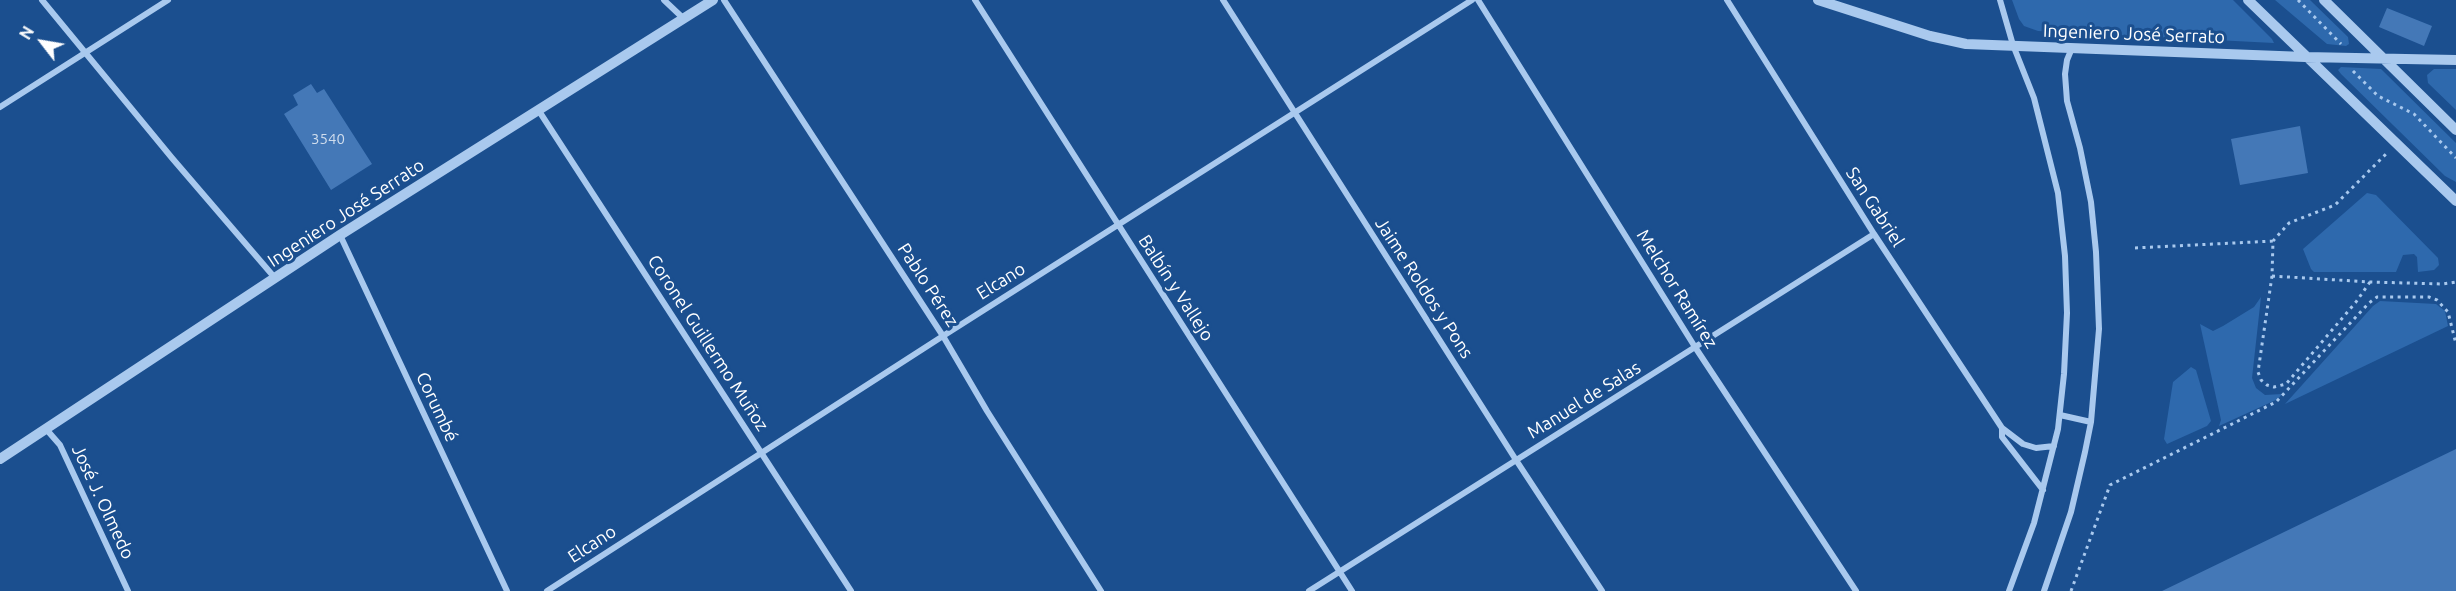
<!DOCTYPE html>
<html>
<head>
<meta charset="utf-8">
<style>
  body { margin:0 }
  #map { position:relative; width:2456px; height:591px; overflow:hidden; background:#1b4f8f; font-family:Ubuntu,sans-serif }
  canvas { display:block }
  .north { position:absolute; left:12px; top:12px; width:60px; height:60px; -webkit-text-stroke:4px #1b4f8f; paint-order:stroke; rotate:301deg; font-size:16px; font-weight:700; line-height:24px; text-align:center; color:#fff }
  .north::after { content:''; display:block; margin:auto; width:21px; height:27px; background:#fff; clip-path:polygon(50% 0,100% 100%,50% 72%,0 100%) }
</style>
</head>
<body>
<div id="map">
<canvas width="2456" height="591"></canvas>
<div class="north">N</div>
</div>
<script>
const ctx = document.querySelector('canvas').getContext('2d');
ctx.lineJoin = 'round';
function paint(path, color) {
  ctx.fillStyle = color;
  ctx.fill(path, 'evenodd');
}
function toPath(rows) {
  const path = new Path2D();
  for (const r of rows) {
    path.moveTo(r[0], r[1]);
    for (let i = 2; i < r.length; i += 2) path.lineTo(r[i], r[i + 1]);
  }
  return path;
}
function stroke(path, color, width, dash) {
  ctx.strokeStyle = color;
  ctx.lineWidth = width;
  ctx.lineCap = dash ? 'butt' : 'round';
  ctx.setLineDash(dash || []);
  ctx.stroke(path);
}
function label(font, color, halo, rows, align = 'center') {
  ctx.font = font + ' Ubuntu,sans-serif';
  ctx.lineWidth = 6;
  ctx.setLineDash([]);
  ctx.textBaseline = 'middle';
  ctx.strokeStyle = halo;
  ctx.fillStyle = color;
  for (const [text, x, y, turn = 0] of rows) {
    ctx.save();
    ctx.translate(x, y);
    ctx.rotate((+turn || 0) * Math.PI / 180);
    ctx.textAlign = isNaN(turn) ? turn : align;
    if (halo) ctx.strokeText(text, 0, 0);
    ctx.fillText(text, 0, 0);
    ctx.restore();
  }
}
paint(toPath([
  [2012,0,2233,0,2272,39,2274,43,2038,31,2024,26,2019,19],
  [2275,0,2310,0,2348,37,2349,44,2346,46,2327,44],
  [2341,67,2381,69,2456,143,2456,182,2445,176,2341,74,2338,70],
  [2434,69,2456,69,2456,110,2428,83,2427,75],
  [2367,193,2376,195,2438,258,2439,265,2434,270,2418,272,2417,257,2414,254,2403,255,2396,272,2314,272,2311,269,2303,249],
  [2261,297,2252,378,2256,388,2265,395,2282,394,2278,399,2219,426,2221,420,2200,324,2213,331,2223,326,2254,307],
  [2380,301,2436,304,2445,311,2448,326,2285,404,2373,306],
  [2191,367,2196,370,2211,421,2207,426,2167,444,2164,439,2173,382]
]), '#2e69ad');
paint(toPath([
  [2387,8,2432,26,2424,46,2379,27],
  [311,84,317,93,324,89,372,164,331,190,284,114,298,105,293,95],
  [2300,126,2308,173,2240,185,2231,139],
  [2456,449,2456,591,2162,591]
]), '#4478b7');
stroke(toPath([
  [2298,0,2341,44],
  [2353,71,2378,96,2414,114,2456,158],
  [2135,248,2273,241],
  [2272,276,2370,282,2443,284,2456,282],
  [2370,282,2356,302,2286,384,2274,387,2267,385,2261,380,2258,372,2272,276,2273,241,2289,223,2335,205,2387,153],
  [2071,591,2110,485,2276,402,2369,303,2377,297,2429,297,2437,300,2448,312,2456,344]
]), '#a9c9ee', 3, [3, 4.5]);
stroke(toPath([
  [42,0,172,158,275,278],
  [664,0,683,18],
  [724,0,943,336,987,411,1101,591],
  [975,0,1352,591],
  [1223,0,1516,460,1602,591],
  [1478,0,1695,347,1856,591],
  [1727,0,1874,234,2002,428,2023,444,2036,448,2054,446],
  [2000,0,2013,45,2034,98,2058,193,2065,256,2067,313,2064,374,2058,429,2034,523,2009,591],
  [0,107,168,0],
  [539,111,851,591],
  [340,235,507,591],
  [2060,415,2091,422],
  [2002,428,2002,437,2043,490],
  [46,429,60,445,128,591],
  [547,591,943,336,1472,0],
  [1309,591,1874,234],
  [2044,591,2071,512,2085,452,2091,422,2099,329,2096,252,2091,202,2080,148,2067,101,2065,74,2067,60,2072,48]
]), '#a9c9ee', 6);
stroke(toPath([
  [1818,0,1930,36,1966,44,2305,57,2456,60],
  [2248,0,2456,201],
  [2324,0,2456,130],
  [0,459,340,235,713,0]
]), '#a9c9ee', 10);
label('15px', '#d0dded', null, [
  ["3540",328,139]
]);
label('18px', '#fff', '#1b4f8f', [
  ["Ingeniero José Serrato",2134,34,2],
  ["San Gabriel",1875,207,57],
  ["Ingeniero José Serrato",346,213,-33],
  ["Elcano",1001,281,-32],
  ["Pablo Pérez",928,285,57],
  ["Balbín y Vallejo",1176,288,57],
  ["Jaime Roldos y Pons",1424,288,57],
  ["Melchor Ramírez",1677,289,58],
  ["Coronel Guillermo Muñoz",708,343,57],
  ["Manuel de Salas",1584,400,-32],
  ["Corumbé",437,407,65],
  ["José J. Olmedo",103,502,65],
  ["Elcano",592,544,-33]
]);
</script>
</body>
</html>
